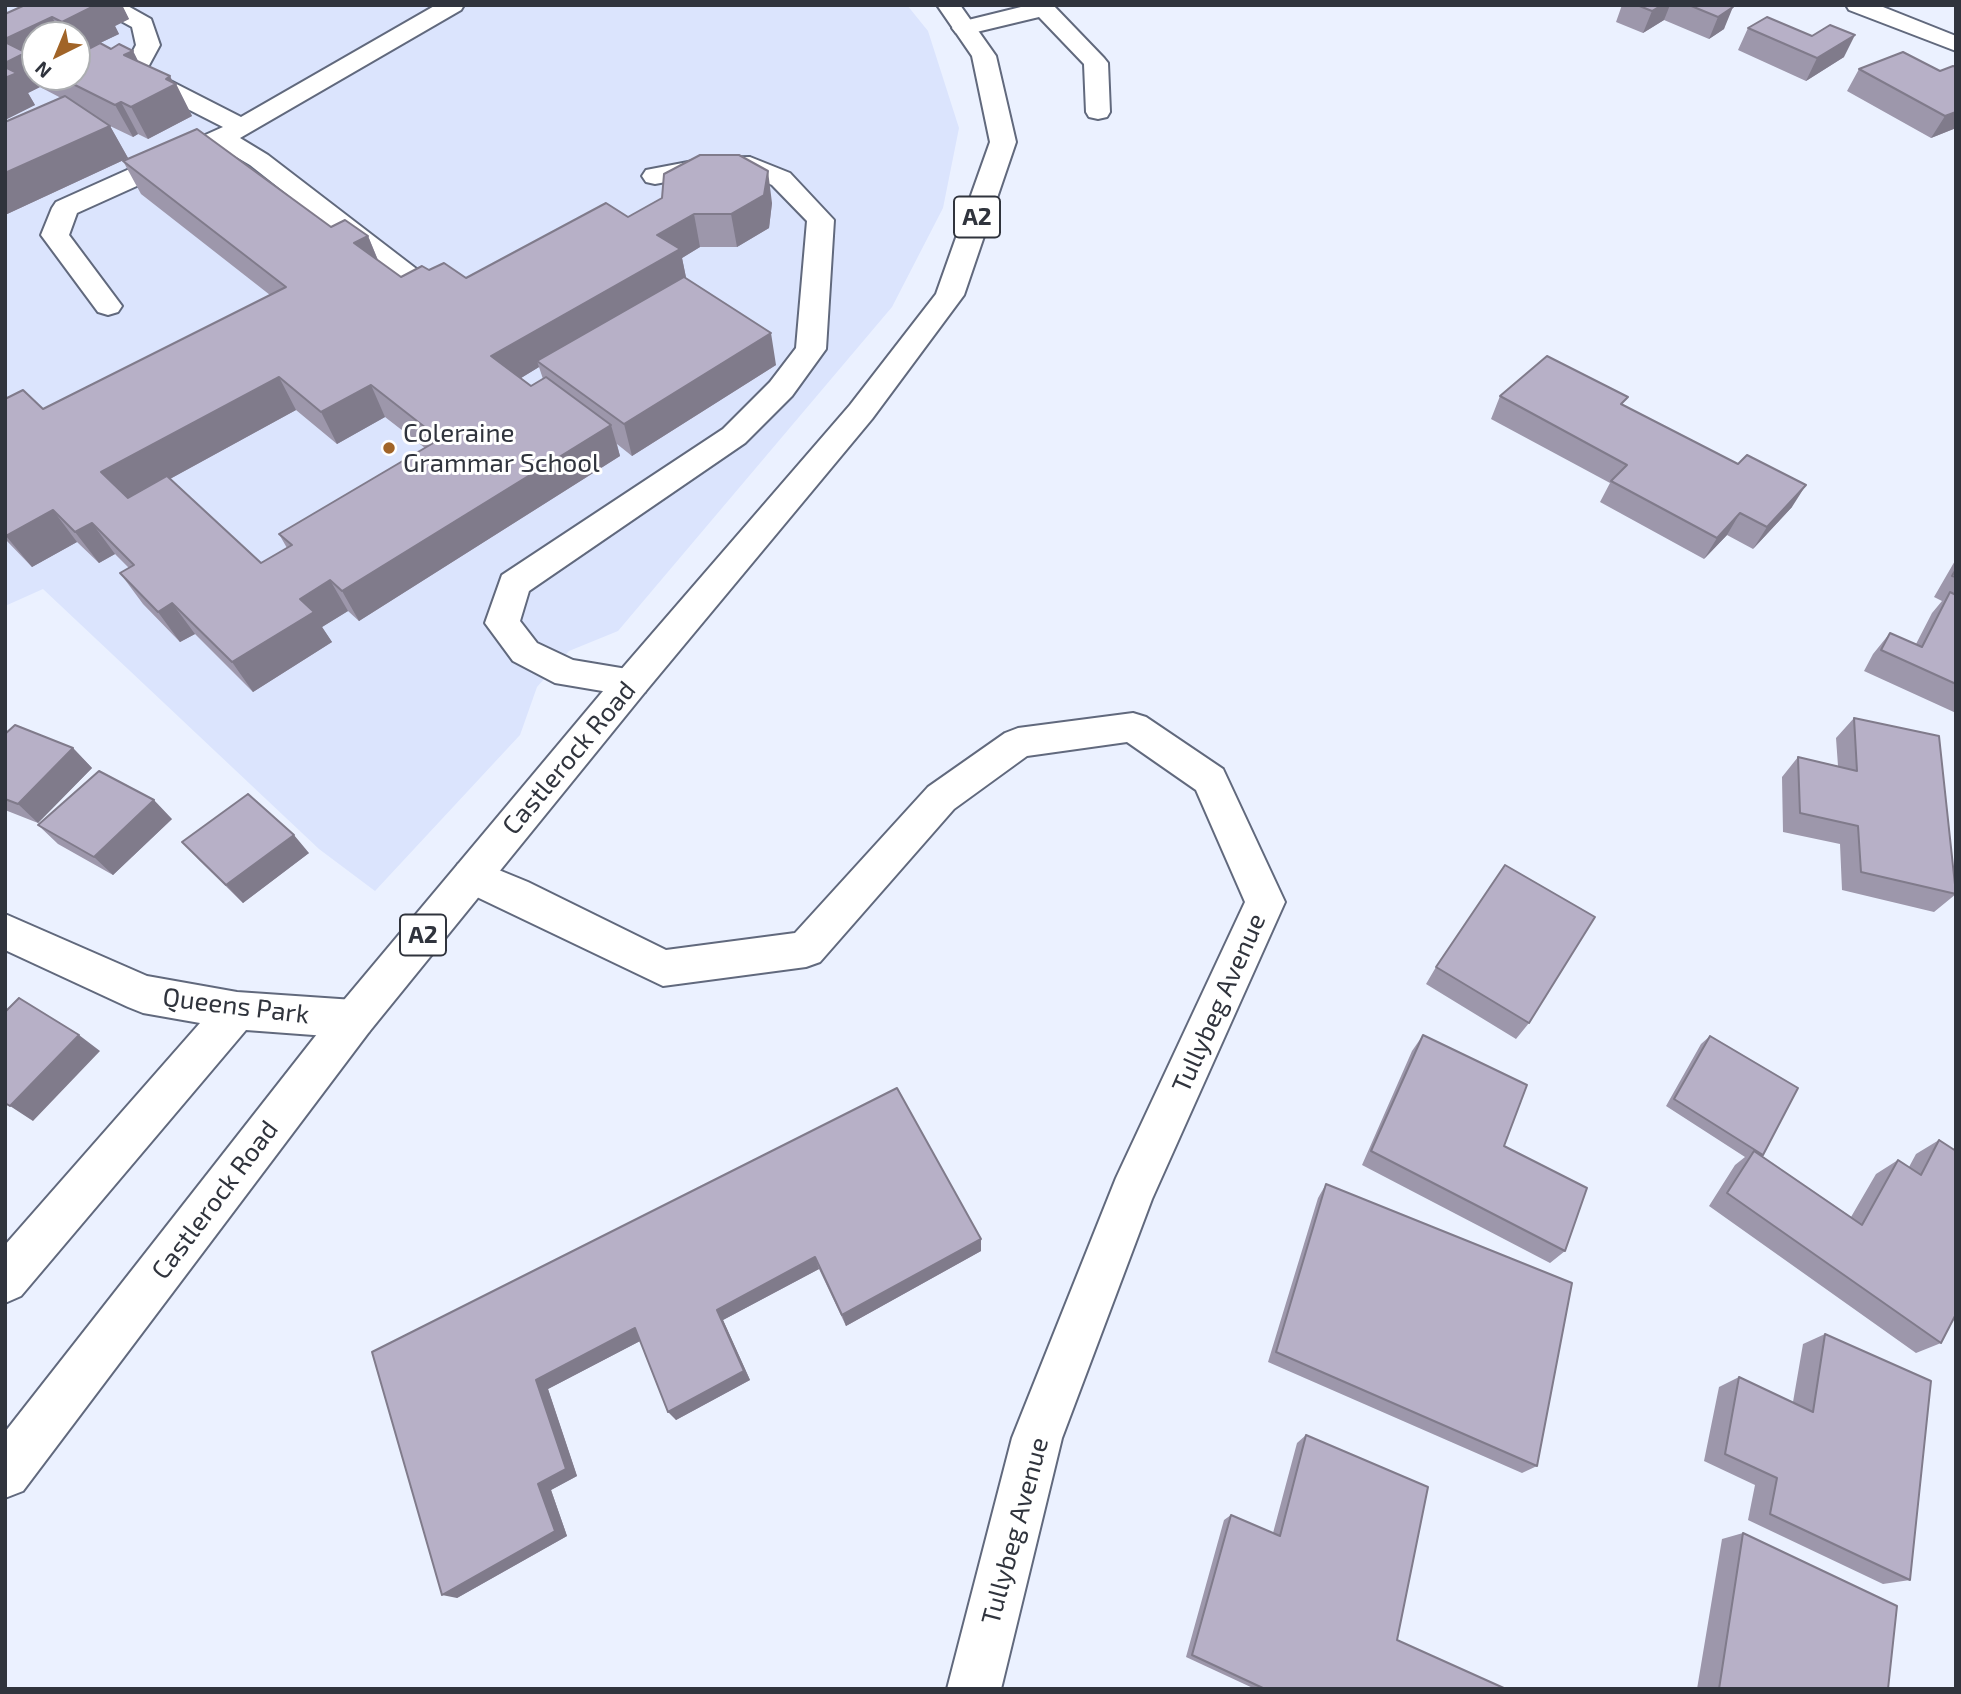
<!DOCTYPE html>
<html>
<head>
<meta charset="utf-8">
<style>
  body { margin:0 }
  #map { position:relative; width:1961px; height:1694px; overflow:hidden; background:#ebf1ff; font-family:"Exo 2",sans-serif }
  canvas { display:block }
  .frame { position:absolute; inset:0; border:7px solid #30343d; pointer-events:none }
  .north { position:absolute; left:21px; top:21px; width:70px; height:70px; box-sizing:border-box; background:#fff; border:2px solid #acaeb1; border-radius:50%; rotate:223deg; font-size:19px; font-weight:700; line-height:28px; text-align:center; color:#30343d }
  .north::after { content:''; display:block; margin:auto; width:24px; height:32px; background:#a16428; clip-path:polygon(50% 0,100% 100%,50% 72%,0 100%) }
</style>
</head>
<body>
<div id="map">
<canvas width="1961" height="1694"></canvas>
<div class="frame"></div>
<div class="north">N</div>
</div>
<script>
const ctx = document.querySelector('canvas').getContext('2d');
ctx.lineJoin = 'round';
function paint(path, color) {
  ctx.fillStyle = color;
  ctx.fill(path, 'evenodd');
}
function toPath(rows) {
  const path = new Path2D();
  for (const r of rows) {
    path.moveTo(r[0], r[1]);
    for (let i = 2; i < r.length; i += 2) path.lineTo(r[i], r[i + 1]);
  }
  return path;
}
function stroke(path, color, width, dash) {
  ctx.strokeStyle = color;
  ctx.lineWidth = width;
  ctx.lineCap = dash ? 'butt' : 'round';
  ctx.setLineDash(dash || []);
  ctx.stroke(path);
}
function label(font, color, halo, rows, align = 'center') {
  ctx.font = font + ' "Exo 2",sans-serif';
  ctx.lineWidth = 6;
  ctx.setLineDash([]);
  ctx.textBaseline = 'middle';
  ctx.strokeStyle = halo;
  ctx.fillStyle = color;
  for (const [text, x, y, turn = 0] of rows) {
    ctx.save();
    ctx.translate(x, y);
    ctx.rotate((+turn || 0) * Math.PI / 180);
    ctx.textAlign = isNaN(turn) ? turn : align;
    if (halo) ctx.strokeText(text, 0, 0);
    ctx.fillText(text, 0, 0);
    ctx.restore();
  }
}
paint(toPath([
  [5,5,907,5,928,31,959,128,943,208,892,307,618,631,569,651,537,687,520,735,375,891,319,849,43,589,5,606],
  [35,35,77,35,77,77,35,77]
]), '#dbe4fd');
const minor = toPath([
  [98,5,126,5,151,19,160,45,147,69,241,117,436,5,464,5,461,10,240,138,268,155,440,287,444,293,440,299,430,302,420,299,250,165,221,148,77,213,69,235,122,306,118,312,108,315,98,312,41,235,52,208,56,202,223,127,125,77,122,72,136,45,132,27,101,10,98,5],
  [1029,5,1053,5,1104,58,1108,63,1110,112,1107,117,1098,119,1089,117,1086,112,1084,64,1039,17,964,35,956,33,952,28,956,23,1029,5],
  [750,157,790,173,834,220,826,349,792,396,745,443,529,591,520,621,537,643,573,660,645,672,650,682,645,692,632,696,555,683,513,661,485,623,502,575,723,429,770,382,796,348,807,221,772,185,746,173,709,174,655,184,646,182,642,176,646,170,709,158,750,157],
  [1133,713,1146,717,1223,769,1285,902,1152,1199,1062,1438,1001,1689,947,1689,1012,1438,1116,1178,1245,902,1196,790,1127,742,1027,756,954,809,820,962,806,967,663,986,458,888,452,876,458,864,472,859,528,882,666,950,795,933,928,787,1005,733,1018,728,1133,713],
  [5,914,147,976,237,992,354,1000,369,1006,375,1019,369,1032,354,1038,246,1030,21,1296,5,1303,5,1245,200,1023,143,1013,128,1007,5,950,5,914]
]);
const major = toPath([
  [937,5,960,5,996,56,1016,142,964,295,872,419,645,692,369,1032,23,1491,5,1498,5,1432,339,1006,619,672,850,405,936,294,990,142,972,56,937,5],
  [1846,5,1878,5,1956,36,1956,51,1849,10,1846,5]
]);
stroke(minor, '#61697d', 4);
stroke(major, '#61697d', 4);
paint(minor, '#fff');
paint(major, '#fff');
paint(toPath([
  [20,5,122,5,129,19,115,26,119,34,79,53,77,52,77,35,35,35,35,77,77,77,111,49,133,51,138,61,170,76,173,82,176,84,192,116,148,139,138,134,133,137,110,126,128,158,5,215,5,122,61,98,40,87,28,93,35,105,5,120,21,7],
  [1622,5,1728,5,1724,29,1709,39,1664,20,1643,33,1616,22],
  [1748,28,1844,57,1806,81,1738,50],
  [1903,52,1956,128,1931,138,1847,91,1859,69],
  [123,161,331,227,368,236,378,260,401,277,429,270,466,278,628,217,772,203,769,228,737,247,700,247,682,258,686,278,776,365,632,456,617,444,620,456,359,621,348,611,322,627,332,642,253,692,195,634,180,642,143,604,120,573,129,568,115,554,99,563,77,542,32,567,5,539,5,399,43,409,270,295,141,194],
  [539,367,543,379,531,386,521,378],
  [296,410,337,444,385,417,425,448,279,534,287,548,261,563,170,479],
  [1500,396,1624,405,1792,507,1753,549,1727,535,1704,559,1600,502,1610,483,1491,419],
  [1956,559,1956,713,1864,671,1873,654,1890,633,1916,644,1932,613,1942,601,1934,597],
  [1854,718,1956,894,1934,912,1842,890,1840,844,1783,832,1782,777,1798,757,1838,766,1836,738],
  [5,734,73,748,92,768,38,823,5,810],
  [172,819,113,875,58,844,38,825],
  [182,842,309,853,243,903,199,860],
  [1436,967,1529,1023,1516,1039,1426,984],
  [1423,1035,1504,1146,1565,1251,1550,1263,1362,1165,1412,1051],
  [1710,1036,1763,1155,1761,1156,1851,1217,1876,1174,1898,1160,1909,1167,1916,1154,1939,1140,1941,1343,1916,1353,1709,1206,1735,1165,1745,1157,1666,1106,1701,1044],
  [897,1088,981,1251,846,1326,819,1269,723,1320,750,1380,676,1420,640,1341,548,1389,577,1476,551,1490,567,1536,457,1598,372,1352],
  [1326,1184,1537,1466,1522,1473,1268,1362,1318,1198],
  [1825,1334,1910,1580,1883,1584,1748,1520,1755,1485,1704,1461,1719,1387,1739,1377,1793,1402,1803,1344],
  [1306,1435,1397,1640,1506,1689,1255,1689,1186,1657,1224,1520,1231,1515,1273,1533,1297,1443],
  [1743,1533,1888,1689,1697,1689,1722,1539]
]), '#9d97ab');
paint(toPath([
  [96,5,122,5,129,19,115,26,119,34,79,53,77,50,77,35,69,35,62,22],
  [1662,5,1670,5,1664,20,1643,33,1652,11],
  [1733,7,1724,29,1709,39,1718,17],
  [52,17,62,35,35,35,35,61,21,55,40,87,28,93,35,105,5,120,5,39],
  [1855,35,1844,57,1806,81,1817,58],
  [133,51,149,83,124,55],
  [170,76,174,85,176,84,192,116,148,139,131,107,166,79],
  [121,102,138,134,133,137,115,105],
  [1956,112,1956,128,1931,138,1945,116],
  [110,126,128,158,5,215,5,173],
  [768,171,772,203,769,228,737,247,731,214],
  [694,214,700,247,682,258,687,282,537,361,539,367,503,389,491,356,657,235],
  [368,236,381,268,354,243],
  [771,333,776,365,632,456,624,424],
  [279,377,296,410,124,504,101,472],
  [371,385,385,417,337,444,321,412],
  [611,425,620,456,359,621,342,591],
  [1806,485,1792,507,1753,549,1767,527],
  [53,510,77,542,32,567,6,536],
  [1740,513,1727,535,1704,559,1717,538],
  [92,523,115,554,99,563,75,532],
  [330,580,348,611,322,627,332,642,253,692,232,662,300,599],
  [172,603,195,634,180,642,158,612],
  [73,748,92,768,38,823,18,804],
  [154,800,172,819,113,875,94,857],
  [294,835,309,853,243,903,226,885],
  [79,1035,100,1051,33,1121,10,1106],
  [981,1239,981,1251,846,1326,842,1315],
  [815,1257,819,1269,723,1320,750,1380,676,1420,668,1412,717,1310],
  [635,1328,644,1339,548,1389,577,1476,551,1490,567,1536,457,1598,442,1595,536,1380]
]), '#807b8b');
const building = toPath([
  [25,5,96,5,62,22,52,17,5,39,5,14,25,5],
  [1637,5,1662,5,1652,11,1637,5],
  [1689,5,1728,5,1733,7,1718,17,1689,5],
  [1767,17,1812,36,1830,25,1855,35,1817,58,1748,28,1767,17],
  [5,42,23,51,35,45,35,61,21,55,5,63,5,42],
  [100,43,111,49,119,44,133,51,124,55,170,76,166,79,176,84,131,107,121,102,115,105,59,77,77,77,77,55,100,43],
  [1903,52,1940,71,1953,66,1956,67,1956,112,1945,116,1859,69,1903,52],
  [5,67,17,73,5,78,5,67],
  [65,96,110,126,5,173,5,122,65,96],
  [197,129,331,227,345,220,368,236,354,243,401,277,422,266,429,270,444,263,466,278,606,203,628,217,662,198,664,174,700,155,739,155,768,171,764,195,731,214,694,214,657,235,680,249,491,356,531,386,546,377,611,425,342,591,330,580,300,599,314,612,232,662,172,603,158,612,120,573,134,565,92,523,75,532,53,510,6,536,5,535,5,399,23,390,43,409,286,287,123,161,197,129],
  [279,377,321,412,371,385,440,439,279,534,292,545,261,563,167,476,128,498,101,472,279,377],
  [684,277,771,333,624,424,537,361,684,277],
  [1547,356,1628,397,1621,404,1738,464,1747,455,1806,485,1767,527,1740,513,1717,538,1611,481,1627,465,1500,396,1547,356],
  [1956,569,1956,577,1952,576,1956,569],
  [1950,592,1956,595,1956,684,1881,650,1890,633,1922,647,1950,592],
  [1854,718,1939,736,1956,894,1861,872,1858,826,1800,813,1798,757,1857,771,1854,718],
  [15,725,73,748,18,804,5,799,5,734,15,725],
  [99,771,154,800,94,857,38,825,99,771],
  [248,794,294,835,226,885,182,842,248,794],
  [1505,865,1595,917,1529,1023,1436,967,1505,865],
  [19,998,79,1035,10,1106,5,1103,5,1012,19,998],
  [1423,1035,1527,1085,1504,1146,1587,1188,1565,1251,1371,1151,1423,1035],
  [1710,1036,1798,1088,1763,1155,1674,1099,1710,1036],
  [897,1088,981,1239,842,1315,815,1257,717,1310,744,1371,668,1412,635,1328,536,1380,566,1469,538,1484,555,1531,442,1595,372,1352,897,1088],
  [1939,1140,1956,1151,1956,1314,1941,1343,1727,1193,1754,1151,1862,1225,1898,1160,1921,1175,1939,1140],
  [1326,1184,1572,1283,1537,1466,1276,1352,1326,1184],
  [1825,1334,1931,1381,1910,1580,1770,1514,1777,1478,1725,1454,1739,1377,1813,1412,1825,1334],
  [1306,1435,1428,1487,1397,1640,1506,1689,1265,1689,1192,1655,1231,1515,1280,1536,1306,1435],
  [1743,1533,1897,1606,1888,1689,1719,1689,1743,1533]
]);
paint(building, '#b7b0c7');
stroke(building, '#807b8b', 2);
for (const [x, y, r, color] of [
  [389,448,7,"#a16428"]
]) {
  const dot = new Path2D();
  dot.arc(x, y, r, 0, 2 * Math.PI);
  ctx.fillStyle = color;
  ctx.fill(dot);
  stroke(dot, '#fff', 2.5);
}
for (const [x, y, w] of [
  [977,217,46],
  [423,935,46]
]) {
  const box = new Path2D();
  box.roundRect(x - w / 2, y - 20.5, w, 41, 5);
  ctx.fillStyle = '#fff';
  ctx.fill(box);
  stroke(box, '#30343d', 2);
}
label('bold 24px', '#30343d', null, [
  ["A2",977,217],
  ["A2",423,935]
]);
label('26px', '#30343d', '#fff', [
  ["Coleraine",403,433],
  ["Grammar School",403,463]
], 'left');
label('26px', '#30343d', '#fff', [
  ["Castlerock Road",569,758,-50],
  ["Tullybeg Avenue",1219,1003,-66],
  ["Queens Park",236,1006,7],
  ["Castlerock Road",215,1200,-53],
  ["Tullybeg Avenue",1015,1531,-75]
]);
</script>
</body>
</html>
